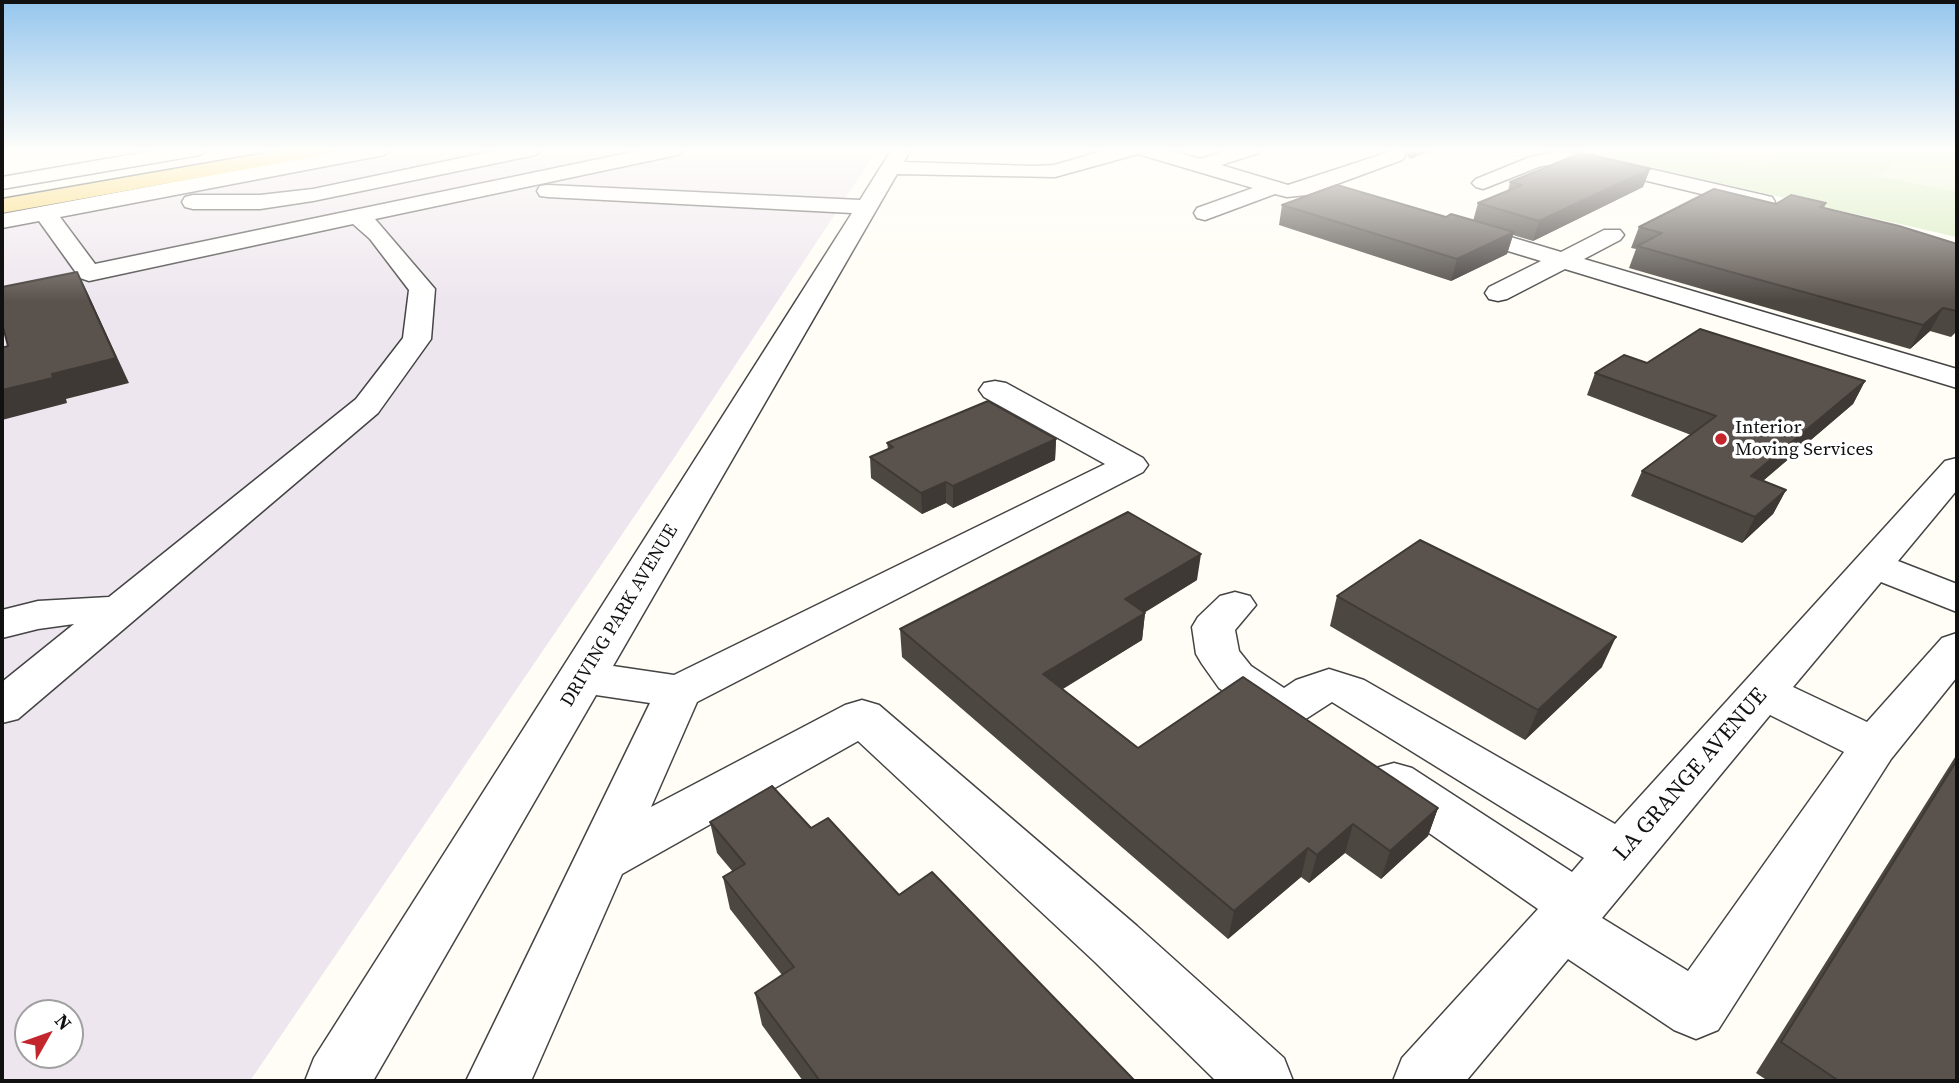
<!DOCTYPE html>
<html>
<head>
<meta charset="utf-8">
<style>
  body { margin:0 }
  #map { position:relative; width:1959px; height:1083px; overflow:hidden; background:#fffdf5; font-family:"Source Serif 4",serif }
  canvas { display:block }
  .frame { position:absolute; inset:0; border:4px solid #111; pointer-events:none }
  .north { position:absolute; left:14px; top:999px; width:70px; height:70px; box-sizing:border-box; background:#fff; border:2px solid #a0a0a0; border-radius:50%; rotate:50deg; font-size:19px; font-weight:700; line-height:28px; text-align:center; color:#111 }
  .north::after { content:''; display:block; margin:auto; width:24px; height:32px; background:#c4262e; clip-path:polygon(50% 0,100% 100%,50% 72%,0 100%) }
</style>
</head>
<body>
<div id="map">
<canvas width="1959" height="1083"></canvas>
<div class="frame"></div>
<div class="north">N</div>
</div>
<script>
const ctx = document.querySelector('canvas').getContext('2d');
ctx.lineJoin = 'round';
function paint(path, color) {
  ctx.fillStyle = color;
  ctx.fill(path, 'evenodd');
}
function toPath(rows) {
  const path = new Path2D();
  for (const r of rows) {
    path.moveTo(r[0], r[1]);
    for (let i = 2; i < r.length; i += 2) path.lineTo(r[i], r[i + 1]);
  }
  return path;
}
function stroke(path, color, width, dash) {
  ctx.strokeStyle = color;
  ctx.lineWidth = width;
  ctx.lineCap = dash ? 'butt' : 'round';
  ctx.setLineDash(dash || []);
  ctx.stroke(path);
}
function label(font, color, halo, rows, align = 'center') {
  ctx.font = font + ' "Source Serif 4",serif';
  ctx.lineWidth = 7;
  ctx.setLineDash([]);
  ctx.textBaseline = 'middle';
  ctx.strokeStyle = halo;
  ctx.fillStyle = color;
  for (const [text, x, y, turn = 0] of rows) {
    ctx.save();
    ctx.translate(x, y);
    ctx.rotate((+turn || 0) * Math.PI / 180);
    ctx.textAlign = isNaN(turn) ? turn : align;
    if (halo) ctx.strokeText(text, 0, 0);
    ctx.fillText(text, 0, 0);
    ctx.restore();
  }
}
paint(toPath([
  [375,149,878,149,674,458,250,1081,2,1081,2,217],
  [28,1013,70,1013,70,1055,28,1055]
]), '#eee6ef');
paint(toPath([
  [1570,149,1957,149,1957,237]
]), '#d5ebbd');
paint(toPath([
  [1732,149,1760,149,1782,154,1758,167,1715,158],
  [1897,162,1957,167,1957,192,1877,176]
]), '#e6f2cf');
const minor = toPath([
  [163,149,209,149,200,155,2,189,2,177,163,149],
  [350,149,393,149,384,155,60,217,95,264,647,149,686,149,677,155,375,219,435,289,431,339,378,413,18,719,2,723,2,682,74,624,38,629,2,638,2,610,38,601,109,597,356,399,403,338,409,290,370,239,353,224,89,281,80,278,39,221,2,228,2,214,350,149],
  [504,149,544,149,535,155,313,201,260,209,193,209,185,207,182,202,185,197,193,195,260,195,313,189,504,149],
  [892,149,911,149,904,162,1033,166,1054,165,1110,149,1166,149,1200,159,1231,149,1261,149,1259,153,1221,165,1288,185,1395,150,1402,152,1405,156,1402,160,1307,195,1287,197,1275,194,1205,220,1197,218,1194,213,1197,208,1253,188,1138,154,1055,177,897,174,613,666,674,675,1105,464,984,397,979,390,984,383,995,381,1006,383,1143,458,1148,465,1143,472,697,702,651,807,845,705,862,700,879,705,1137,926,1284,1058,1293,1081,1216,1081,1095,962,858,741,622,874,531,1081,466,1081,650,703,596,695,373,1081,305,1081,314,1058,852,213,548,197,540,196,537,191,540,186,548,185,860,200,892,149],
  [1557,152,1585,154,1772,197,1775,202,1772,207,1764,209,1585,166,1557,164,1541,166,1483,189,1476,187,1472,183,1476,179,1530,157,1557,152],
  [1460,222,1561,252,1604,230,1620,230,1624,235,1620,240,1584,259,1957,369,1957,388,1565,269,1507,299,1498,301,1489,299,1485,293,1489,287,1541,261,1452,234,1448,229,1452,224,1460,222],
  [1957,458,1957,490,1898,561,1957,584,1957,612,1881,582,1793,687,1867,722,1942,638,1957,633,1957,677,1891,759,1718,1030,1696,1039,1674,1030,1568,959,1466,1081,1393,1081,1402,1058,1538,909,1376,796,1369,782,1376,768,1394,763,1412,768,1572,872,1584,858,1332,702,1301,722,1284,727,1266,721,1219,688,1202,664,1196,654,1192,627,1198,617,1220,596,1235,592,1250,596,1256,605,1235,630,1239,651,1251,666,1284,688,1296,680,1329,669,1364,680,1615,824,1945,461,1957,458],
  [1770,715,1844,752,1688,971,1602,918,1770,715]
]);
const major = toPath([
  [289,149,334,149,325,155,2,213,2,199,289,149]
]);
stroke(minor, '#444', 3);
stroke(major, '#222', 3);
paint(minor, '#fff');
paint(major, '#f9d66b');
paint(toPath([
  [1401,149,1436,149,1410,159,1404,150],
  [1650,169,1643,187,1533,241,1513,235,1507,254,1451,281,1279,225,1282,205,1446,217,1473,221,1478,203,1508,191,1510,182],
  [1826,203,1824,208,1957,244,1957,331,1951,337,1930,331,1910,349,1629,268,1636,249,1631,248,1639,227,1776,204],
  [1647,363,1865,381,1853,404,1763,481,1786,490,1773,514,1742,543,1631,496,1642,471,1691,435,1587,395,1595,373],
  [1056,439,1055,460,953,508,946,503,922,514,871,478,870,457,888,449,887,443],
  [1197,580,1144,613,1145,613,1142,640,1062,689,1138,748,1438,808,1428,836,1381,879,1345,853,1309,883,1301,877,1228,939,902,657,900,629],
  [1337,596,1602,667,1525,740,1330,626],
  [1957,754,1957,1081,1768,1081,1756,1073],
  [710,822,811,828,899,895,1135,1081,803,1081,762,1025,755,993,782,975,730,909,723,877,733,872,717,853]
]), '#4d4742');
paint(toPath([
  [1412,149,1436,149,1410,159],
  [1650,169,1643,187,1533,241,1539,221],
  [1514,232,1507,254,1451,281,1457,259],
  [77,272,88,294,129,383,66,399,67,403,2,420,2,390,52,374],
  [1943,308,1930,331,1910,349,1923,325],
  [1865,381,1853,404,1739,501,1751,476],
  [1056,439,1055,460,953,508,953,486],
  [946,482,946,503,922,514,921,493],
  [1786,490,1773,514,1742,543,1755,517],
  [1201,554,1197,580,1122,626,1125,599],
  [1145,613,1142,640,1042,702,1043,674],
  [1616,637,1602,667,1525,740,1538,710],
  [1438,808,1428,836,1381,879,1390,851],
  [1353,824,1345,853,1309,883,1317,855],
  [1308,848,1301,877,1228,939,1234,911]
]), '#3f3936');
const building = toPath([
  [1581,153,1650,169,1539,221,1478,203,1522,185,1510,182,1581,153],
  [1337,185,1446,217,1451,214,1514,232,1457,259,1282,205,1337,185],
  [1714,189,1776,204,1791,195,1826,203,1820,207,1899,226,1957,244,1957,311,1943,308,1923,325,1637,246,1662,233,1639,227,1714,189],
  [77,272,116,358,52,374,53,378,2,390,2,348,8,346,2,323,2,287,77,272],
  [1700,329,1865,381,1751,476,1786,490,1755,517,1642,471,1716,416,1595,373,1624,355,1647,363,1700,329],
  [988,401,1056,439,953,486,946,482,921,493,870,457,893,447,887,443,988,401],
  [1128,512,1201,554,1125,599,1145,613,1043,674,1138,748,1243,677,1438,808,1390,851,1353,824,1317,855,1308,848,1234,911,900,629,1128,512],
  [1420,540,1616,637,1538,710,1337,596,1420,540],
  [1957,760,1957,1081,1839,1081,1781,1042,1957,760],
  [772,786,811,828,828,818,899,895,932,872,1135,1081,820,1081,755,993,794,967,723,877,745,864,710,822,772,786]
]);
paint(building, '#5a524d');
stroke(building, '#3f3936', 2);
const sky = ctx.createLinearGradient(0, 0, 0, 301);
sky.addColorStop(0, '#95c6ee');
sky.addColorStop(0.5, '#fffefa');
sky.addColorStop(1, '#fffefa00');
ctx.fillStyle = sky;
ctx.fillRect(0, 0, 1959, 301);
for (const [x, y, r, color] of [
  [1721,439,7,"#c4262e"]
]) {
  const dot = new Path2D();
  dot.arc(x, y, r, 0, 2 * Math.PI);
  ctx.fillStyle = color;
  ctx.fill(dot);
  stroke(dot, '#fff', 2.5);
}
label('19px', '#111', '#fff', [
  ["Interior",1735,428],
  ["Moving Services",1735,450]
], 'left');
label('19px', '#111', '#fff', [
  ["DRIVING PARK AVENUE",620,616,-59]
]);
label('23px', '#111', '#fff', [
  ["LA GRANGE AVENUE",1691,775,-49]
]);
</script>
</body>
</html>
